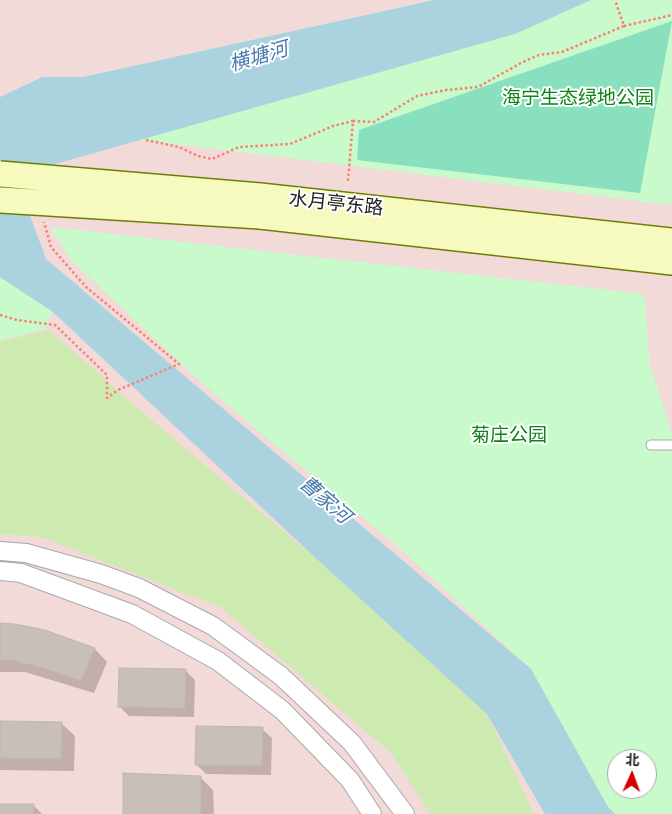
<!DOCTYPE html>
<html>
<head>
<meta charset="utf-8">
<style>
  body { margin:0 }
  #map { position:relative; width:672px; height:814px; overflow:hidden; background:#f2efe9; font-family:Jost,"Noto Sans SC",sans-serif }
  canvas { display:block }
  .north { position:absolute; left:607px; top:749px; width:50px; height:50px; box-sizing:border-box; background:#fff; border:1px solid #a7a7a7; border-radius:50%; rotate:2deg; font-size:14px; font-weight:700; line-height:20px; text-align:center; color:#222 }
  .north::after { content:''; display:block; margin:auto; width:18px; height:22px; background:#d40000; clip-path:polygon(50% 0,100% 100%,50% 72%,0 100%) }
</style>
</head>
<body>
<div id="map">
<canvas width="672" height="814"></canvas>
<div class="north">北</div>
</div>
<script>
const ctx = document.querySelector('canvas').getContext('2d');
ctx.lineJoin = 'round';
function paint(path, color) {
  ctx.fillStyle = color;
  ctx.fill(path, 'evenodd');
}
function toPath(rows) {
  const path = new Path2D();
  for (const r of rows) {
    path.moveTo(r[0], r[1]);
    for (let i = 2; i < r.length; i += 2) path.lineTo(r[i], r[i + 1]);
  }
  return path;
}
function stroke(path, color, width, dash) {
  ctx.strokeStyle = color;
  ctx.lineWidth = width;
  ctx.lineCap = dash ? 'butt' : 'round';
  ctx.setLineDash(dash || []);
  ctx.stroke(path);
}
function label(font, color, halo, rows, align = 'center') {
  ctx.font = font + ' Jost,"Noto Sans SC",sans-serif';
  ctx.lineWidth = 4;
  ctx.setLineDash([]);
  ctx.textBaseline = 'middle';
  ctx.strokeStyle = halo;
  ctx.fillStyle = color;
  for (const [text, x, y, turn = 0] of rows) {
    ctx.save();
    ctx.translate(x, y);
    ctx.rotate((+turn || 0) * Math.PI / 180);
    ctx.textAlign = isNaN(turn) ? turn : align;
    if (halo) ctx.strokeText(text, 0, 0);
    ctx.fillText(text, 0, 0);
    ctx.restore();
  }
}
paint(toPath([
  [0,0,434,0,83,77,42,77,0,97],
  [555,0,672,0,672,814,0,814,0,182],
  [617,759,647,759,647,789,617,789]
]), '#f2dad9');
paint(toPath([
  [49,330,149,418,401,630,487,714,534,814,430,814,391,753,220,607,41,537,0,534,0,342]
]), '#cdebb0');
paint(toPath([
  [584,0,672,0,672,205,133,139],
  [50,227,644,294,650,365,672,434,672,814,615,814,608,807,531,669,395,544,263,435,201,382,71,260],
  [617,759,647,759,647,789,617,789],
  [0,277,53,312,45,329,0,341]
]), '#c8facc');
paint(toPath([
  [672,21,640,193,357,160,359,130]
]), '#88e0be');
paint(toPath([
  [434,0,591,0,515,34,55,164,28,210,46,259,531,669,608,807,615,814,545,814,487,714,320,562,53,312,0,277,0,97,42,77,83,77]
]), '#aad3df');
paint(toPath([
  [0,625,45,631,95,649,107,662,94,693,25,672,0,672],
  [185,670,195,680,194,717,129,716,120,707],
  [0,722,62,724,75,736,74,771,0,770],
  [262,729,272,738,271,775,206,774,197,765],
  [200,777,213,790,214,814,125,814],
  [0,805,33,805,42,814,0,814]
]), '#0003');
const building = toPath([
  [0,623,15,624,45,630,95,648,81,681,43,668,11,660,0,660,0,623],
  [119,668,186,669,185,708,118,707,119,668],
  [0,721,62,722,61,759,0,758,0,721],
  [196,726,263,727,262,766,195,765,196,726],
  [123,773,201,776,201,814,123,814,123,773],
  [0,804,34,804,34,814,0,814,0,804]
]);
paint(building, '#c7bfb8');
stroke(building, '#c4b6ab', 1);
const lane = toPath([
  [651,445,672,445]
]);
const street = toPath([
  [0,551,26,553,101,574,139,588,213,626,281,676,352,743,405,814],
  [0,571,21,573,132,614,218,661,282,710,350,780,372,814]
]);
const secondary = toPath([
  [260,196,672,241],
  [260,216,672,262]
]);
stroke(lane, '#a9a9a9', 11);
stroke(street, '#a9a9a9', 20);
stroke(secondary, '#707d05', 28);
stroke(toPath([
  [624,26,672,15],
  [146,140,179,147,198,156,212,159,239,147,290,144,333,126,353,121],
  [348,181,353,121,374,122,417,96,446,90,478,87,521,63,539,55,562,52,624,26,615,0],
  [0,315,17,320,55,325,107,375,107,398,118,390,179,364,86,287,51,247,44,222]
]), '#fa8072', 2.5, [2.5, 2.5]);
stroke(lane, '#fff', 9);
stroke(street, '#fff', 18);
stroke(secondary, '#f7fabf', 25);
const secondaryBridge = toPath([
  [0,174,260,196],
  [0,200,260,216]
]);
stroke(secondaryBridge, '#707d05', 28, []);
stroke(secondaryBridge, '#f7fabf', 25);
label('19px', '#0c8416', '#fff', [
  ["海宁生态绿地公园",578,99],
  ["菊庄公园",509,436]
]);
label('19px', '#222', '#fff', [
  ["水月亭东路",336,205,6]
]);
label('italic 20px', '#4a7aab', '#fff', [
  ["横塘河",259,58,-16],
  ["曹家河",324,501,41]
]);
</script>
</body>
</html>
